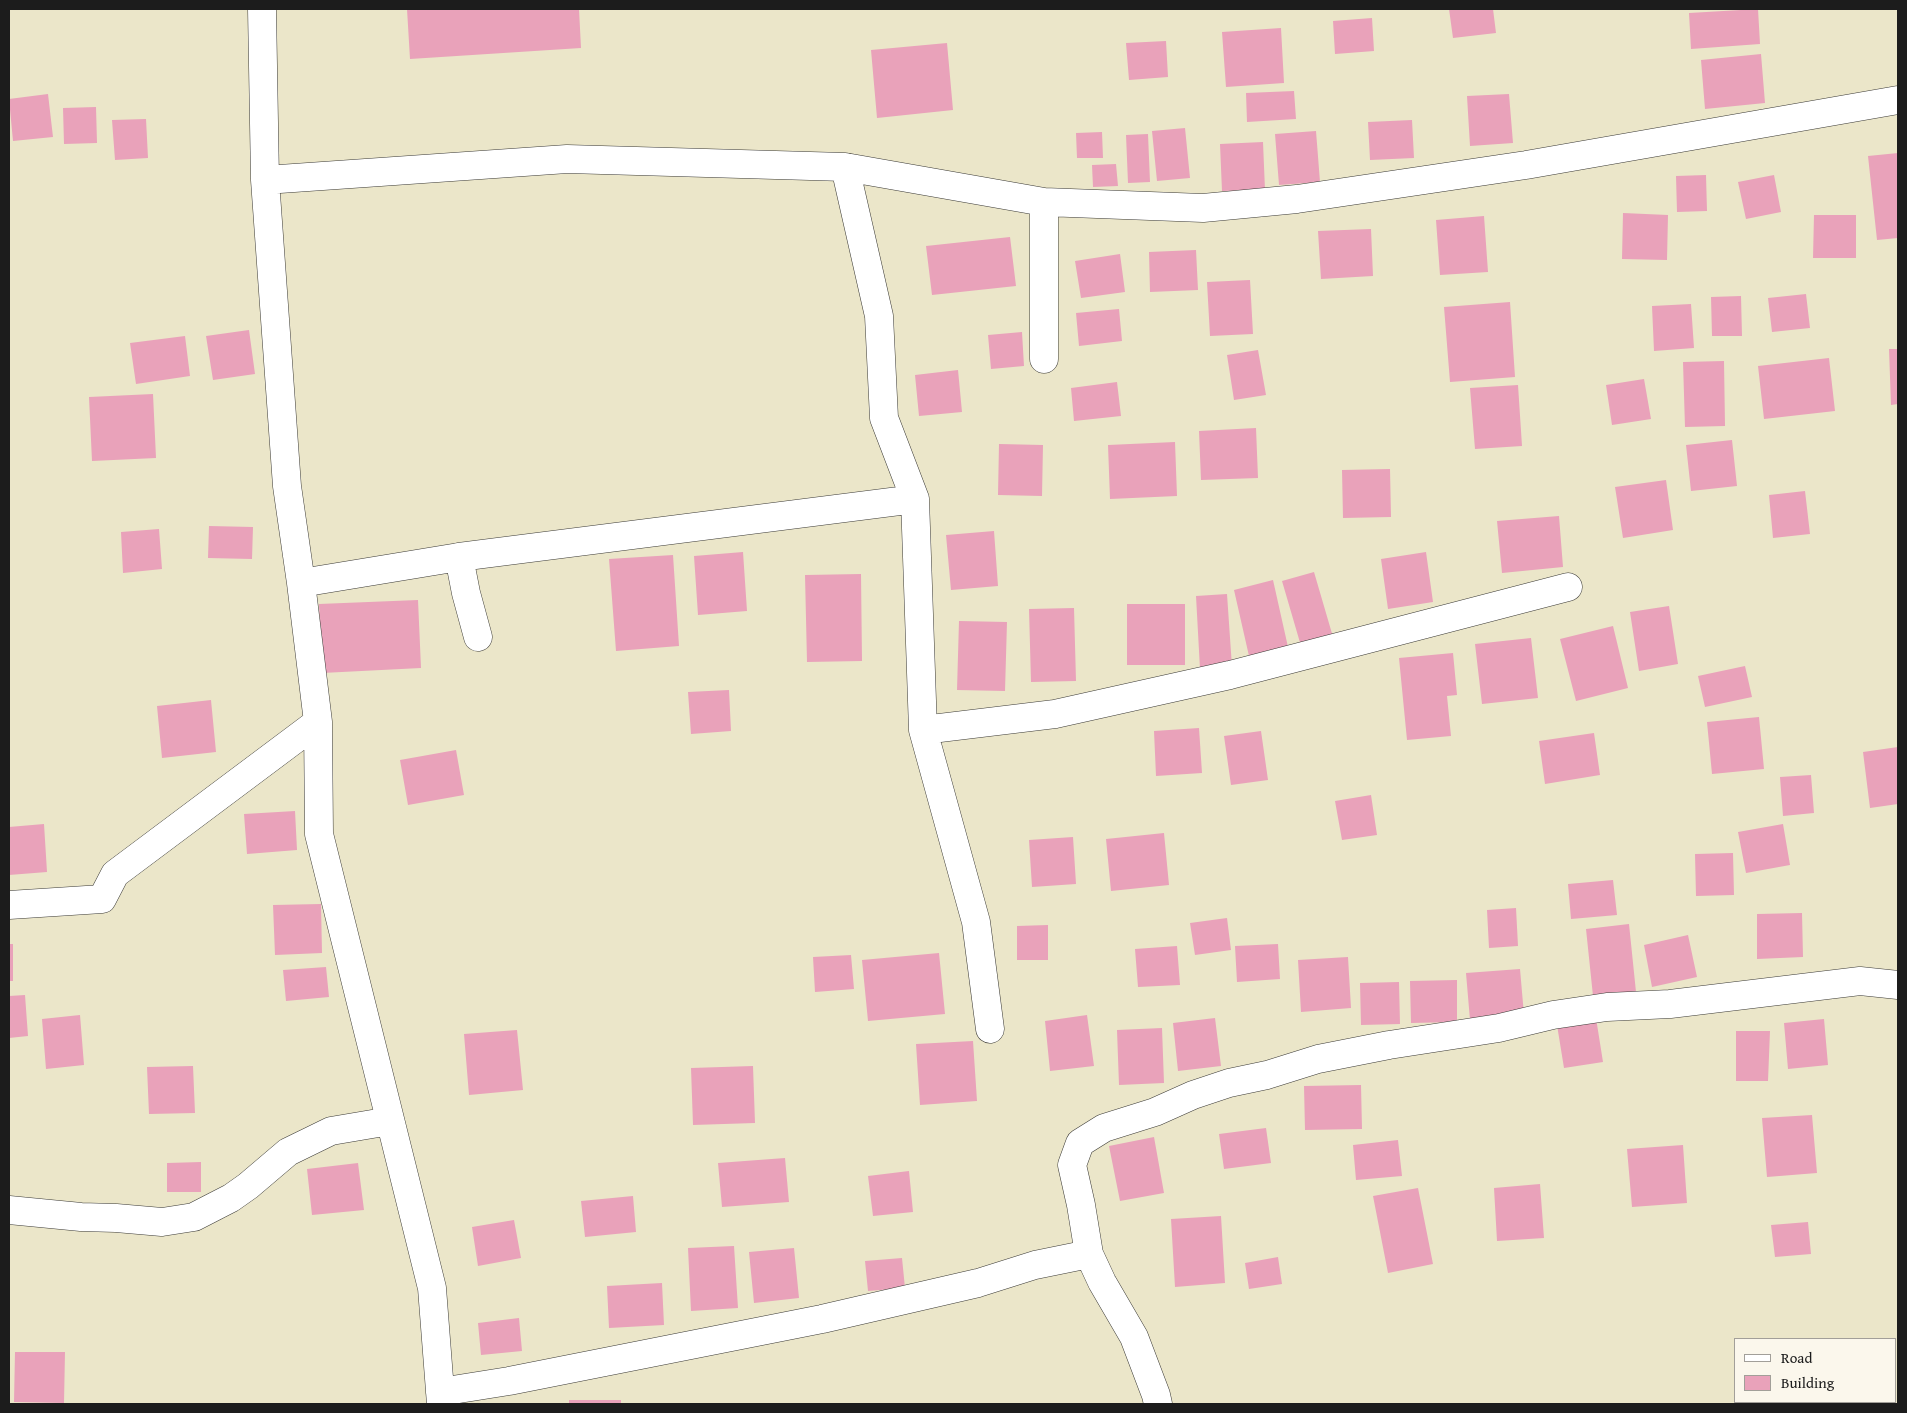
<!DOCTYPE html>
<html>
<head>
<meta charset="utf-8">
<style>
  body { margin:0 }
  #map { position:relative; width:1907px; height:1413px; overflow:hidden; background:#ebe6c9; font-family:"Gentium Book Plus",serif }
  canvas { display:block }
  .frame { position:absolute; inset:0; border:10px solid #1c1c1c; pointer-events:none }
  .legend { position:absolute; left:1734px; top:1338px; width:162px; height:65px; box-sizing:border-box; background:#fbf7ec; border:1px solid #a29f99; margin:0; padding:6px 9px; list-style:none; font-size:15px; color:#1c1c1c }
  .legend li { display:flex; align-items:center; gap:10px; height:25px }
  .legend b { width:25px; border:1px solid #a29f99 }
</style>
</head>
<body>
<div id="map">
<canvas width="1907" height="1413"></canvas>
<div class="frame"></div>
<ul class="legend">
<li><b style="height:6px;background:#fff"></b>Road</li>
<li><b style="height:14px;background:#e9a2ba"></b>Building</li>
</ul>
</div>
<script>
const ctx = document.querySelector('canvas').getContext('2d');
ctx.lineJoin = 'round';
function paint(path, color) {
  ctx.fillStyle = color;
  ctx.fill(path, 'evenodd');
}
function toPath(rows) {
  const path = new Path2D();
  for (const r of rows) {
    path.moveTo(r[0], r[1]);
    for (let i = 2; i < r.length; i += 2) path.lineTo(r[i], r[i + 1]);
  }
  return path;
}
function stroke(path, color, width, dash) {
  ctx.strokeStyle = color;
  ctx.lineWidth = width;
  ctx.lineCap = dash ? 'butt' : 'round';
  ctx.setLineDash(dash || []);
  ctx.stroke(path);
}
paint(toPath([
  [407,9,579,9,581,48,410,59],
  [1449,9,1493,9,1496,33,1453,38],
  [1758,9,1760,44,1691,49,1689,13],
  [1372,18,1374,51,1335,54,1333,21],
  [1281,28,1284,83,1226,87,1222,32],
  [1166,41,1168,77,1129,80,1126,43],
  [947,43,953,110,877,118,871,50],
  [1761,54,1765,103,1705,109,1701,60],
  [1294,91,1296,119,1247,122,1246,93],
  [48,94,53,137,13,141,9,99],
  [1509,94,1513,143,1470,146,1467,96],
  [96,107,97,143,64,144,63,108],
  [146,119,148,158,115,160,112,120],
  [1412,120,1414,158,1370,160,1368,122],
  [1185,128,1190,178,1157,181,1152,131],
  [1316,131,1320,182,1279,185,1275,134],
  [1102,132,1103,158,1077,158,1076,133],
  [1148,134,1150,182,1128,183,1126,135],
  [1263,142,1265,190,1222,191,1220,144],
  [1898,153,1898,238,1877,240,1868,156],
  [1116,164,1118,186,1093,187,1092,165],
  [1706,175,1707,211,1677,212,1676,176],
  [1774,175,1781,212,1746,219,1738,182],
  [1623,213,1668,215,1667,260,1622,259],
  [1814,215,1856,215,1856,258,1813,258],
  [1484,216,1488,272,1440,275,1436,220],
  [1371,229,1373,276,1321,279,1318,231],
  [1010,237,1016,286,932,295,926,246],
  [1196,250,1198,290,1150,292,1149,252],
  [1120,254,1125,292,1081,298,1075,261],
  [1250,280,1253,334,1210,336,1207,282],
  [1806,294,1810,328,1772,332,1768,298],
  [1741,296,1742,336,1712,336,1711,297],
  [1510,302,1515,377,1450,382,1444,307],
  [1691,304,1694,348,1654,351,1652,306],
  [1119,309,1122,341,1079,346,1076,313],
  [249,330,255,374,213,380,206,336],
  [1022,332,1024,366,991,369,988,335],
  [185,336,190,376,136,384,130,343],
  [1889,349,1898,349,1898,404,1891,405],
  [1258,350,1266,395,1234,400,1227,355],
  [1829,358,1835,411,1764,419,1758,366],
  [1724,361,1725,426,1685,427,1683,362],
  [958,370,962,412,919,416,915,375],
  [1644,379,1651,419,1612,425,1606,385],
  [1117,382,1121,416,1074,421,1071,388],
  [1518,385,1522,446,1475,449,1470,388],
  [153,394,156,458,92,461,89,397],
  [1256,428,1258,478,1201,480,1199,431],
  [1732,440,1737,486,1691,491,1686,445],
  [1175,442,1177,496,1110,499,1108,445],
  [999,444,1043,445,1042,496,998,495],
  [1390,469,1391,517,1343,518,1342,470],
  [1666,480,1673,530,1623,538,1615,487],
  [1805,491,1810,534,1773,538,1769,495],
  [1559,516,1563,567,1502,573,1497,521],
  [209,526,253,527,252,559,208,558],
  [159,529,162,569,123,573,121,532],
  [994,531,998,586,951,590,946,535],
  [743,552,747,611,698,615,694,556],
  [1426,552,1433,602,1388,609,1381,559],
  [673,555,679,646,616,651,609,559],
  [1314,572,1333,637,1301,646,1282,581],
  [861,574,862,661,807,662,805,575],
  [1273,580,1288,647,1249,656,1234,590],
  [1227,594,1232,667,1200,669,1196,596],
  [418,600,421,668,322,673,319,604],
  [1127,604,1185,604,1185,665,1127,665],
  [1669,606,1678,664,1639,671,1630,612],
  [1074,608,1076,681,1031,682,1029,609],
  [959,621,1007,622,1005,691,957,690],
  [1613,626,1628,688,1576,701,1560,639],
  [1531,638,1538,698,1482,704,1475,644],
  [1453,653,1457,695,1447,696,1451,736,1407,740,1399,658],
  [1745,666,1752,697,1705,707,1698,676],
  [729,690,731,731,691,734,688,692],
  [211,700,216,752,162,758,157,706],
  [1759,717,1764,769,1712,774,1707,722],
  [1199,728,1202,773,1156,776,1154,731],
  [1261,731,1268,780,1231,785,1224,736],
  [1594,733,1600,775,1545,784,1539,741],
  [1898,747,1898,804,1870,808,1863,752],
  [456,750,464,795,408,805,400,760],
  [1811,775,1814,813,1783,816,1780,777],
  [1371,795,1377,835,1342,840,1335,801],
  [295,811,297,850,247,854,244,814],
  [44,824,47,872,9,875,9,827],
  [1783,824,1790,865,1746,873,1738,832],
  [1164,833,1169,885,1111,891,1106,839],
  [1073,837,1076,884,1032,887,1029,840],
  [1733,853,1734,895,1696,896,1695,854],
  [1613,880,1617,915,1571,919,1568,884],
  [321,904,322,953,275,955,273,905],
  [1516,908,1518,946,1489,948,1487,910],
  [1802,913,1803,957,1757,959,1757,914],
  [1227,918,1231,950,1195,955,1190,923],
  [1629,924,1636,992,1593,996,1586,929],
  [1048,925,1048,960,1017,960,1017,926],
  [1688,935,1697,977,1652,987,1644,945],
  [9,944,13,944,13,981,9,981],
  [1278,944,1280,979,1237,982,1235,946],
  [1177,946,1180,985,1138,987,1135,949],
  [939,953,945,1014,868,1021,862,960],
  [851,955,854,989,815,992,813,957],
  [1348,957,1351,1008,1301,1012,1298,960],
  [326,967,329,997,286,1001,283,970],
  [1520,969,1524,1015,1470,1020,1466,973],
  [1457,980,1457,1022,1411,1023,1410,981],
  [1399,982,1400,1024,1361,1025,1360,983],
  [25,995,28,1036,9,1038,9,996],
  [80,1015,84,1065,46,1069,42,1019],
  [1087,1015,1094,1066,1050,1071,1045,1021],
  [1215,1018,1221,1066,1178,1071,1173,1023],
  [1596,1018,1603,1062,1564,1068,1557,1025],
  [1824,1019,1828,1065,1788,1069,1784,1023],
  [1162,1028,1164,1083,1119,1085,1117,1030],
  [517,1030,523,1090,469,1095,464,1034],
  [1736,1031,1770,1031,1768,1081,1736,1081],
  [973,1041,977,1101,920,1105,916,1044],
  [193,1066,195,1113,149,1114,147,1067],
  [753,1066,755,1123,693,1125,691,1068],
  [1361,1085,1362,1129,1305,1130,1304,1086],
  [1812,1115,1817,1173,1767,1177,1762,1118],
  [1266,1128,1271,1163,1224,1169,1219,1134],
  [1154,1137,1164,1193,1120,1201,1109,1146],
  [1398,1140,1402,1176,1356,1180,1353,1145],
  [1683,1145,1687,1203,1632,1207,1627,1149],
  [785,1158,789,1202,722,1207,718,1163],
  [201,1162,201,1192,167,1192,167,1163],
  [358,1163,364,1210,312,1215,307,1169],
  [909,1171,913,1212,873,1216,868,1176],
  [1540,1184,1544,1238,1497,1241,1494,1188],
  [1418,1188,1433,1264,1388,1273,1373,1196],
  [633,1196,636,1232,585,1237,581,1201],
  [1221,1216,1225,1283,1175,1287,1171,1219],
  [514,1220,521,1258,478,1266,472,1227],
  [1808,1222,1811,1254,1775,1257,1771,1225],
  [734,1246,738,1308,691,1311,688,1248],
  [794,1248,799,1298,754,1303,749,1252],
  [1278,1257,1282,1284,1249,1289,1245,1263],
  [902,1258,905,1288,868,1291,865,1261],
  [662,1283,664,1325,609,1328,607,1286],
  [519,1318,522,1351,481,1355,478,1323],
  [15,1352,65,1352,64,1403,14,1402],
  [569,1400,621,1400,621,1404,569,1404],
  [1761,1402,1815,1402,1815,1404,1761,1404]
]), '#e9a2ba');
const minor = toPath([
  [262,9,265,180,287,486,301,583],
  [845,167,879,316,884,418,915,499,923,730,976,922,990,1029],
  [265,180,567,159,845,167,1044,202,1203,208,1297,199,1526,165,1898,100],
  [1044,359,1044,202],
  [459,557,915,499],
  [318,722,319,834,432,1288,441,1404],
  [923,730,1055,714,1230,675,1568,587],
  [9,905,102,899,115,874,318,722,301,583,459,557,466,593,478,637],
  [9,1210,81,1217,116,1218,162,1222,194,1217,231,1198,248,1186,288,1152,331,1131,390,1121],
  [1089,1254,1102,1282,1134,1337,1156,1395,1158,1404],
  [440,1392,509,1381,822,1319,978,1283,1035,1265,1089,1254,1081,1205,1072,1165,1080,1143,1104,1128,1155,1112,1193,1095,1229,1083,1267,1075,1318,1059,1389,1045,1499,1028,1553,1015,1607,1007,1670,1004,1860,981,1898,985]
]);
stroke(minor, '#3b3a36', 29);
stroke(minor, '#fff', 28);
</script>
</body>
</html>
